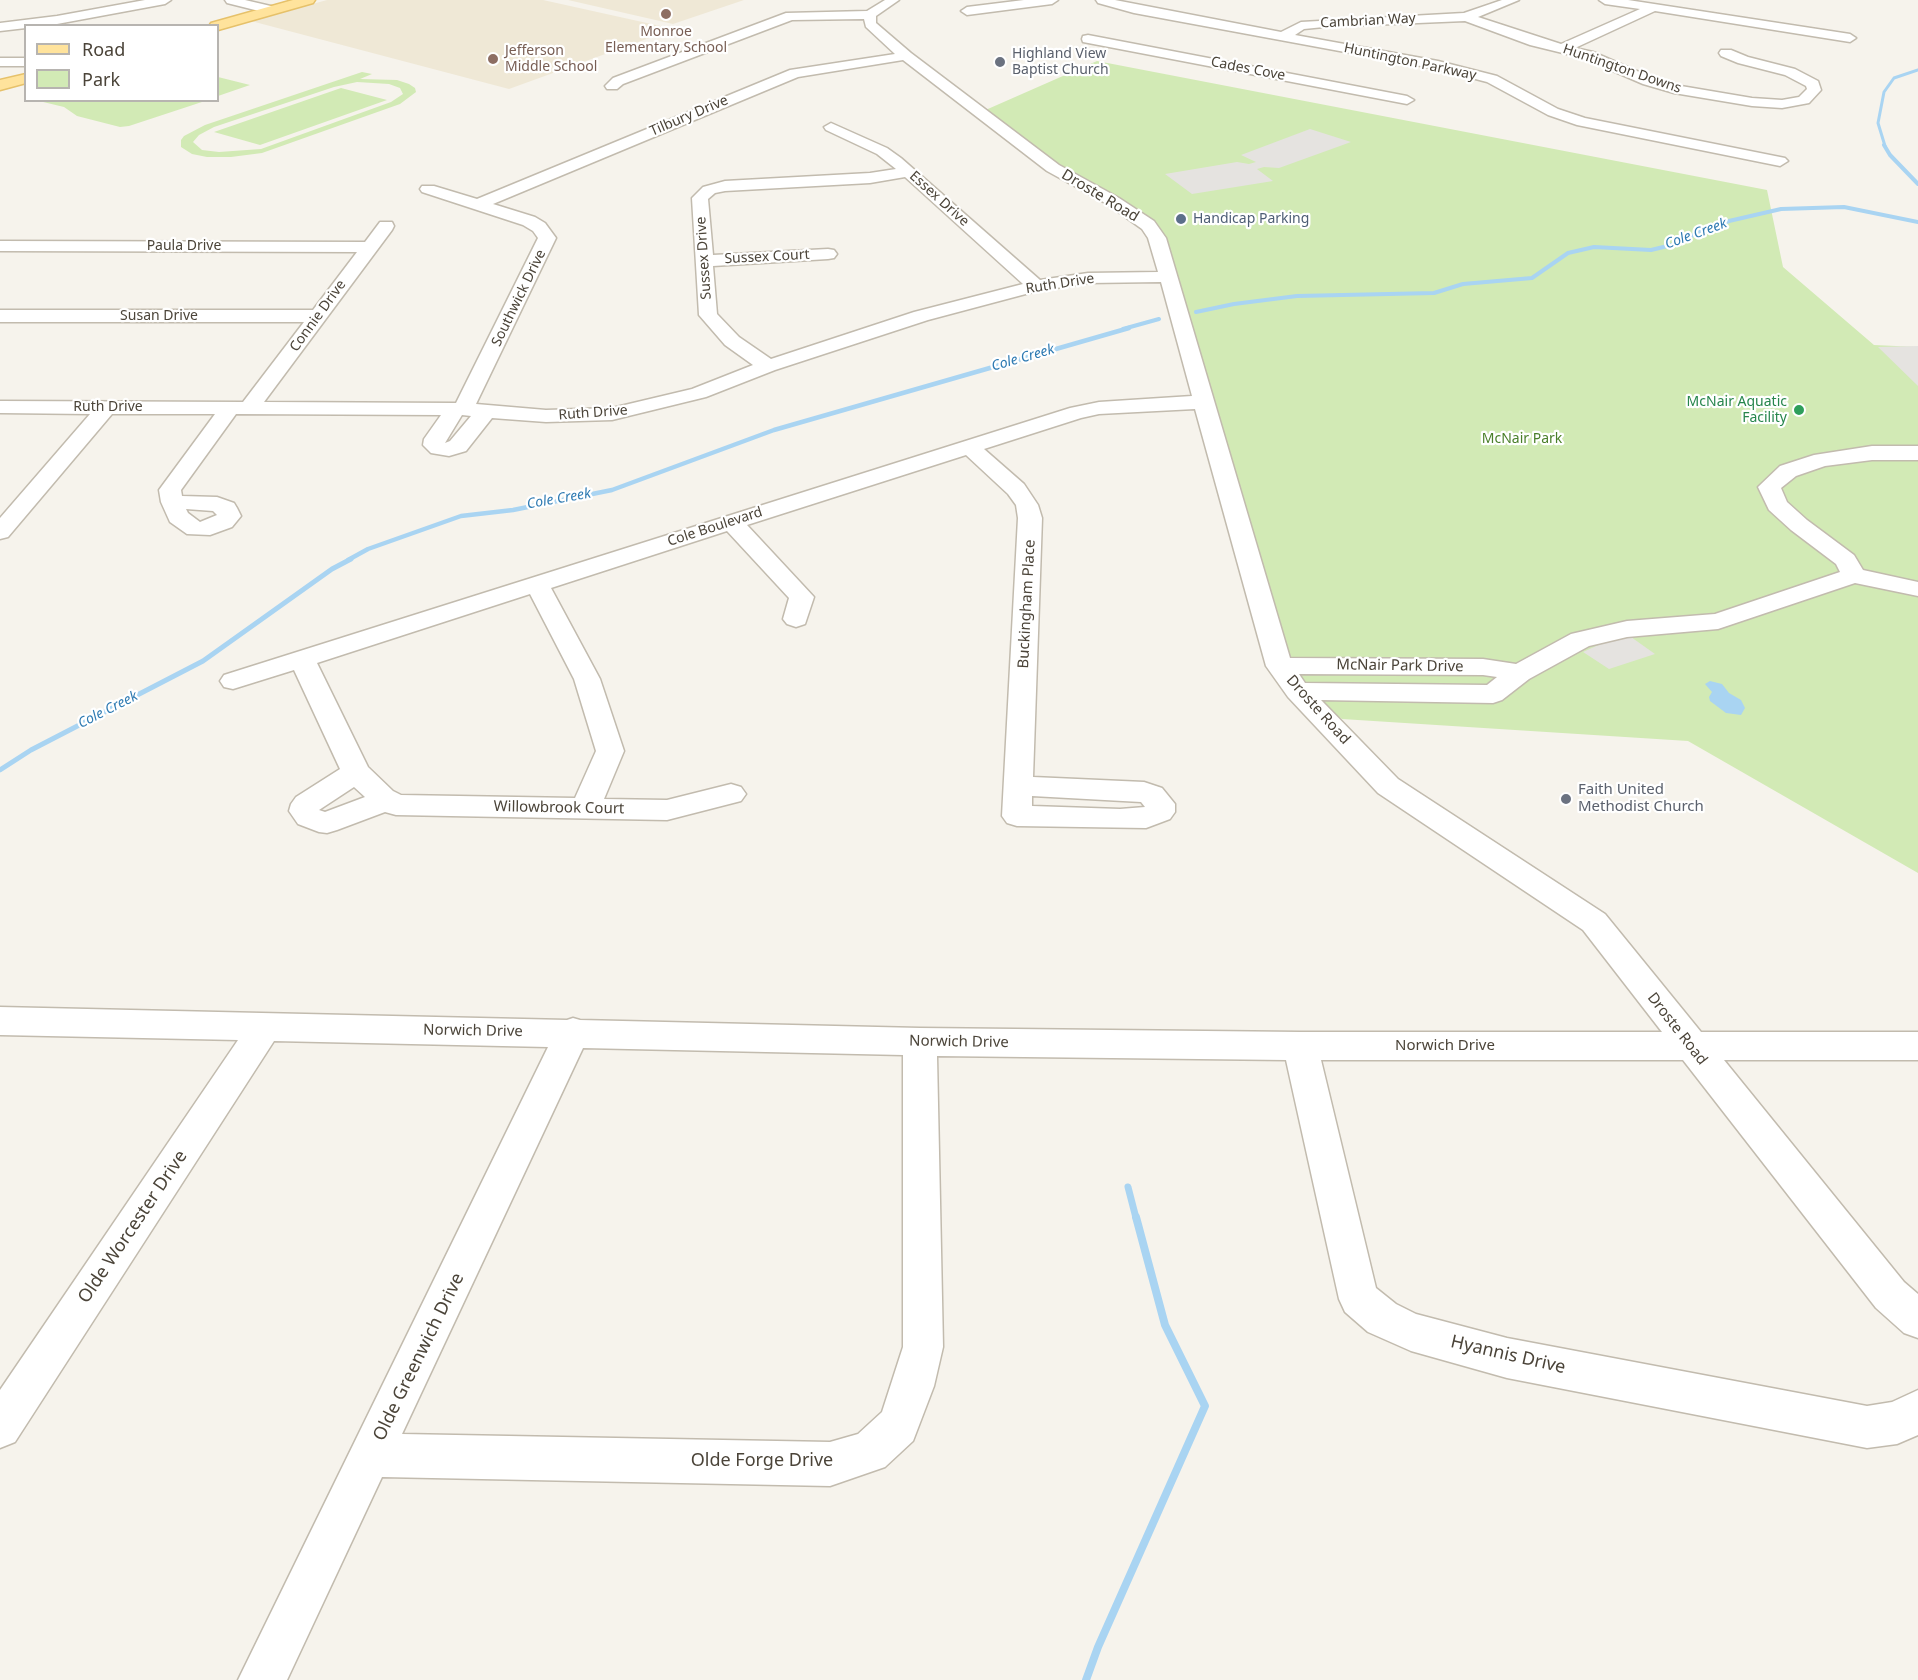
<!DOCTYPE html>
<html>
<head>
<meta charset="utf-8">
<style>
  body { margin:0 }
  #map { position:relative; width:1918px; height:1680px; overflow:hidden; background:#f6f3ec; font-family:"Noto Sans",sans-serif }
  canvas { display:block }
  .legend { position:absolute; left:24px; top:24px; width:195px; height:78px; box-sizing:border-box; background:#fff; border:2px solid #b7b4b0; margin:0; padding:8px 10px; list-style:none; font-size:18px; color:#4b4439 }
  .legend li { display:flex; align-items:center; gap:12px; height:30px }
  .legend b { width:30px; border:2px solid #b7b4b0 }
</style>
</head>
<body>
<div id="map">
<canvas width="1918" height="1680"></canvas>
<ul class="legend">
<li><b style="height:8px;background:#ffe39c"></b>Road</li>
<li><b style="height:16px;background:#d2eab5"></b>Park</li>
</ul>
</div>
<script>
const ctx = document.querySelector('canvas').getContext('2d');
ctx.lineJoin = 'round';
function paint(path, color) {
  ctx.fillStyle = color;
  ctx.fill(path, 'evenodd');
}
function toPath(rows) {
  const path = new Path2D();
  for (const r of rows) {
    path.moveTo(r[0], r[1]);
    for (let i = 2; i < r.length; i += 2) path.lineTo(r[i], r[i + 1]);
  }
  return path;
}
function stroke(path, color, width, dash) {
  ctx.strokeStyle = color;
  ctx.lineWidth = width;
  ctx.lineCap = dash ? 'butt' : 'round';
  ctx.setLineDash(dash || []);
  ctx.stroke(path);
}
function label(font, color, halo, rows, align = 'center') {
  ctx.font = font + ' "Noto Sans",sans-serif';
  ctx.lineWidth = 4.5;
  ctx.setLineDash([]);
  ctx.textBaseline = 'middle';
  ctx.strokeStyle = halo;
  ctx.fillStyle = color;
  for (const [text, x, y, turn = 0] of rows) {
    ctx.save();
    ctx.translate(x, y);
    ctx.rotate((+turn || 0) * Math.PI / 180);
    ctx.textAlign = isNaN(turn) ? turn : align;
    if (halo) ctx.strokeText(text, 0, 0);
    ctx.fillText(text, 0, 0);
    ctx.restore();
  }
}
paint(toPath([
  [327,0,543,0,674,29,509,89,251,21],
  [568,0,744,0,673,24]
]), '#efe8d6');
paint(toPath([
  [1097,61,1767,190,1783,267,1874,345,1918,347,1918,873,1688,741,1342,719,1290,681,1148,225,1053,168,981,112],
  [362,72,372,74,360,79,397,80,409,84,415,88,416,92,400,104,262,153,231,157,207,157,192,154,181,147,181,140,184,136,205,125],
  [357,82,389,84,400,88,403,94,391,102,261,149,219,152,202,150,193,142,199,135,214,127,334,87],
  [218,77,250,85,218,96],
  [341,88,387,100,260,145,214,132],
  [39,101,205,101,129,126,120,127,77,116,64,107]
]), '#d2eab5');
paint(toPath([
  [1310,129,1351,142,1279,168,1264,167,1257,169,1273,181,1192,194,1165,174,1237,162,1249,164,1256,162,1241,155],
  [1918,346,1918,386,1878,347],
  [1631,637,1655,654,1609,669,1583,652,1605,642]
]), '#e5e3e0');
paint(toPath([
  [1710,681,1722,684,1729,693,1741,700,1745,708,1741,715,1726,713,1710,701,1709,697,1712,692,1705,684]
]), '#a9d4f2');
stroke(toPath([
  [1885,146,1878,123,1884,92,1894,78,1918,70]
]), '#a9d4f2', 3);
stroke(toPath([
  [1884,145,1890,155,1918,184],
  [1196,312,1234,304,1297,296,1434,293,1463,284,1532,278,1568,253,1594,247,1651,250,1676,244,1701,231,1729,221,1781,209,1844,207,1918,222],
  [1123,329,1159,319]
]), '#a9d4f2', 4);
stroke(toPath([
  [348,560,368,549,461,516,513,510,612,490,774,430,1129,328]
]), '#a9d4f2', 4.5);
stroke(toPath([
  [0,770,31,750,203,661,332,569,351,559]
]), '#a9d4f2', 5);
stroke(toPath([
  [1128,1187,1136,1218]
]), '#a9d4f2', 7);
stroke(toPath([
  [1086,1680,1098,1647,1205,1406,1165,1325,1136,1217]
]), '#a9d4f2', 8);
const minor = toPath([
  [145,0,171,0,165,4,57,24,26,26,26,28,0,31,0,23,57,16,145,0],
  [225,0,245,0,275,7,277,10,271,14,227,3,225,0],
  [885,0,899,0,876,16,876,23,911,53,1059,165,1119,198,1154,221,1166,238,1290,658,1483,659,1516,664,1571,634,1627,621,1715,614,1840,572,1836,564,1791,530,1769,510,1758,487,1780,466,1814,455,1872,446,1918,446,1918,460,1872,460,1825,466,1796,476,1781,488,1787,502,1807,520,1854,555,1863,570,1918,582,1918,596,1855,583,1718,629,1627,637,1589,646,1529,679,1502,700,1493,703,1321,700,1398,779,1605,914,1701,1032,1918,1032,1918,1060,1724,1060,1904,1282,1918,1294,1918,1338,1904,1333,1876,1308,1683,1060,1321,1060,1376,1288,1396,1304,1416,1314,1507,1338,1867,1406,1892,1402,1918,1390,1918,1435,1897,1444,1867,1448,1507,1378,1411,1351,1368,1332,1345,1312,1339,1299,1286,1060,937,1056,943,1347,934,1386,913,1441,885,1467,830,1486,382,1477,287,1680,238,1680,548,1047,274,1041,15,1442,0,1448,0,1390,238,1040,0,1035,0,1007,567,1020,573,1018,580,1020,920,1028,1300,1032,1662,1032,1583,930,1378,793,1288,697,1266,666,1195,409,1099,414,1081,418,984,449,1024,484,1038,505,1042,518,1033,777,1144,782,1162,788,1175,804,1175,812,1170,819,1146,828,1017,826,1007,823,1002,816,1018,518,1016,505,1008,494,966,455,747,525,814,597,805,624,796,627,787,624,783,619,789,598,727,531,551,588,600,679,624,751,604,799,667,800,731,784,741,787,746,794,741,801,667,820,396,815,385,812,337,830,327,833,319,832,298,824,289,811,291,804,296,797,340,769,294,670,233,689,224,687,220,681,224,675,1070,408,1099,402,1192,396,1161,282,1088,283,1037,291,928,320,775,370,706,397,612,420,546,422,492,418,466,451,449,456,431,453,423,445,424,439,441,415,236,414,181,490,182,496,217,497,234,503,237,508,241,516,232,527,210,535,187,534,170,522,161,502,159,490,215,414,112,414,8,537,0,539,0,518,90,414,0,413,0,401,243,402,304,322,0,322,0,310,313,310,357,252,0,251,0,241,365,242,380,222,392,222,394,226,392,230,264,402,456,403,538,238,533,231,523,225,422,192,420,189,422,186,434,186,477,199,790,70,895,54,866,27,864,19,792,20,623,84,617,89,607,89,605,86,613,78,786,13,867,11,885,0],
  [903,60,1047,171,1107,204,1142,229,1148,238,1158,272,1088,273,1040,280,901,158,887,148,831,123,824,127,826,130,877,154,896,169,870,173,725,181,703,187,692,198,699,315,725,345,753,365,692,389,612,408,546,410,476,404,556,238,545,223,535,217,493,204,798,77,903,60],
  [905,177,1023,284,914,312,771,359,739,337,717,314,713,266,828,259,834,258,837,254,834,250,828,249,713,255,708,199,715,193,725,191,870,183,905,177],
  [462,415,471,416,450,441,445,443,462,415],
  [186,509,213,511,217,515,200,522,188,513,186,509],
  [530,594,574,679,596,751,575,798,401,795,393,791,368,767,317,663,530,594],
  [1299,674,1483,675,1497,677,1487,685,1305,683,1299,674],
  [354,787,365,797,325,812,319,810,354,787],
  [1032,796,1141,802,1145,807,1120,809,1032,806,1032,796],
  [583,1048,903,1055,903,1347,882,1412,858,1434,830,1442,402,1434,583,1048],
  [1024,0,1058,0,1052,4,967,15,961,11,967,7,1024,0],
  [1096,0,1115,0,1281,32,1301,22,1464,13,1502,0,1519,0,1478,17,1561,44,1640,9,1605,4,1599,0,1628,0,1850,34,1856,38,1850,42,1655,11,1575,48,1593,52,1653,78,1681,86,1752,98,1782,100,1799,97,1807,89,1806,86,1785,75,1738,63,1721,56,1719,53,1721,50,1731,50,1748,57,1795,69,1818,81,1821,90,1809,103,1782,108,1752,106,1674,93,1643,84,1583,58,1530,45,1465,21,1324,27,1304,29,1295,35,1438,61,1497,76,1558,109,1585,118,1785,158,1788,161,1780,166,1577,125,1548,115,1487,82,1437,69,1134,13,1098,3,1096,0],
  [1088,35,1407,96,1414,100,1407,104,1083,42,1082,39,1083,36,1088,35],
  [0,58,26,58,26,66,0,66,0,58]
]);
const major = toPath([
  [293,0,315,0,313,3,218,30,218,26,209,26,211,23,293,0],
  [26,74,26,83,0,90,0,80,26,74]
]);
stroke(minor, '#c2bbae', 3);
stroke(major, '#e6c16a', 3);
paint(minor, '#fff');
paint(major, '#ffe39c');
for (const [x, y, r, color] of [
  [666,14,6,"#8d6e63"],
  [493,59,6,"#8d6e63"],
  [1000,62,6,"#6b7280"],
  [1181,219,6,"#5c6f8a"],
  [1799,410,6,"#2e9e5b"],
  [1566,799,6,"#6b7280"]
]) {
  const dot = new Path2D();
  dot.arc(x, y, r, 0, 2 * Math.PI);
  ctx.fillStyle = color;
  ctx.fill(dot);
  stroke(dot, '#fff', 2);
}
label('14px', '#4b4439', '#fff', [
  ["Cambrian Way",1368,21,-3],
  ["Huntington Parkway",1410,62,12],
  ["Cades Cove",1248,69,11],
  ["Huntington Downs",1622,69,19],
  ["Tilbury Drive",689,116,-23],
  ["Essex Drive",939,199,42],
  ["Paula Drive",184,246],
  ["Sussex Court",767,257,-3],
  ["Sussex Drive",704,258,-94],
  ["Ruth Drive",1060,284,-9],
  ["Southwick Drive",519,298,-64],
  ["Susan Drive",159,316],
  ["Connie Drive",318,316,-54],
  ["Ruth Drive",108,407],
  ["Ruth Drive",593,413,-4],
  ["Cole Boulevard",715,527,-18]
]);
label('14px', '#785e54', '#fff', [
  ["Monroe",666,32],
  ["Elementary School",666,48],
  ["Jefferson",505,51,"left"],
  ["Middle School",505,67,"left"]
]);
label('14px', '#5b616d', '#fff', [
  ["Highland View",1012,54],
  ["Baptist Church",1012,70]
], 'left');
label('14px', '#4e5e75', '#fff', [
  ["Handicap Parking",1193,219]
], 'left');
label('italic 14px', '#2e7ab2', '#fff', [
  ["Cole Creek",1696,234,-20],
  ["Cole Creek",1023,358,-16],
  ["Cole Creek",559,499,-10],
  ["Cole Creek",108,710,-27]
]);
label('14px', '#27864d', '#fff', [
  ["McNair Aquatic",1787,402],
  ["Facility",1787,418]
], 'right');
label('14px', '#4a7f2a', '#fff', [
  ["McNair Park",1522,439]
]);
label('15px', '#4b4439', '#fff', [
  ["Droste Road",1100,196,31],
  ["Buckingham Place",1027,604,-87],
  ["McNair Park Drive",1400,666,1],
  ["Droste Road",1318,710,48],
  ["Willowbrook Court",559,808,1],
  ["Droste Road",1677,1029,52],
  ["Norwich Drive",473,1031,1],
  ["Norwich Drive",959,1042,1],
  ["Norwich Drive",1445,1046]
]);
label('15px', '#5b616d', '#fff', [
  ["Faith United",1578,790],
  ["Methodist Church",1578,807]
], 'left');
label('18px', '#4b4439', '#fff', [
  ["Olde Worcester Drive",133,1227,-56],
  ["Hyannis Drive",1508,1355,13],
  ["Olde Greenwich Drive",419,1357,-64],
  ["Olde Forge Drive",762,1461]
]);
</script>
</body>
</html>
